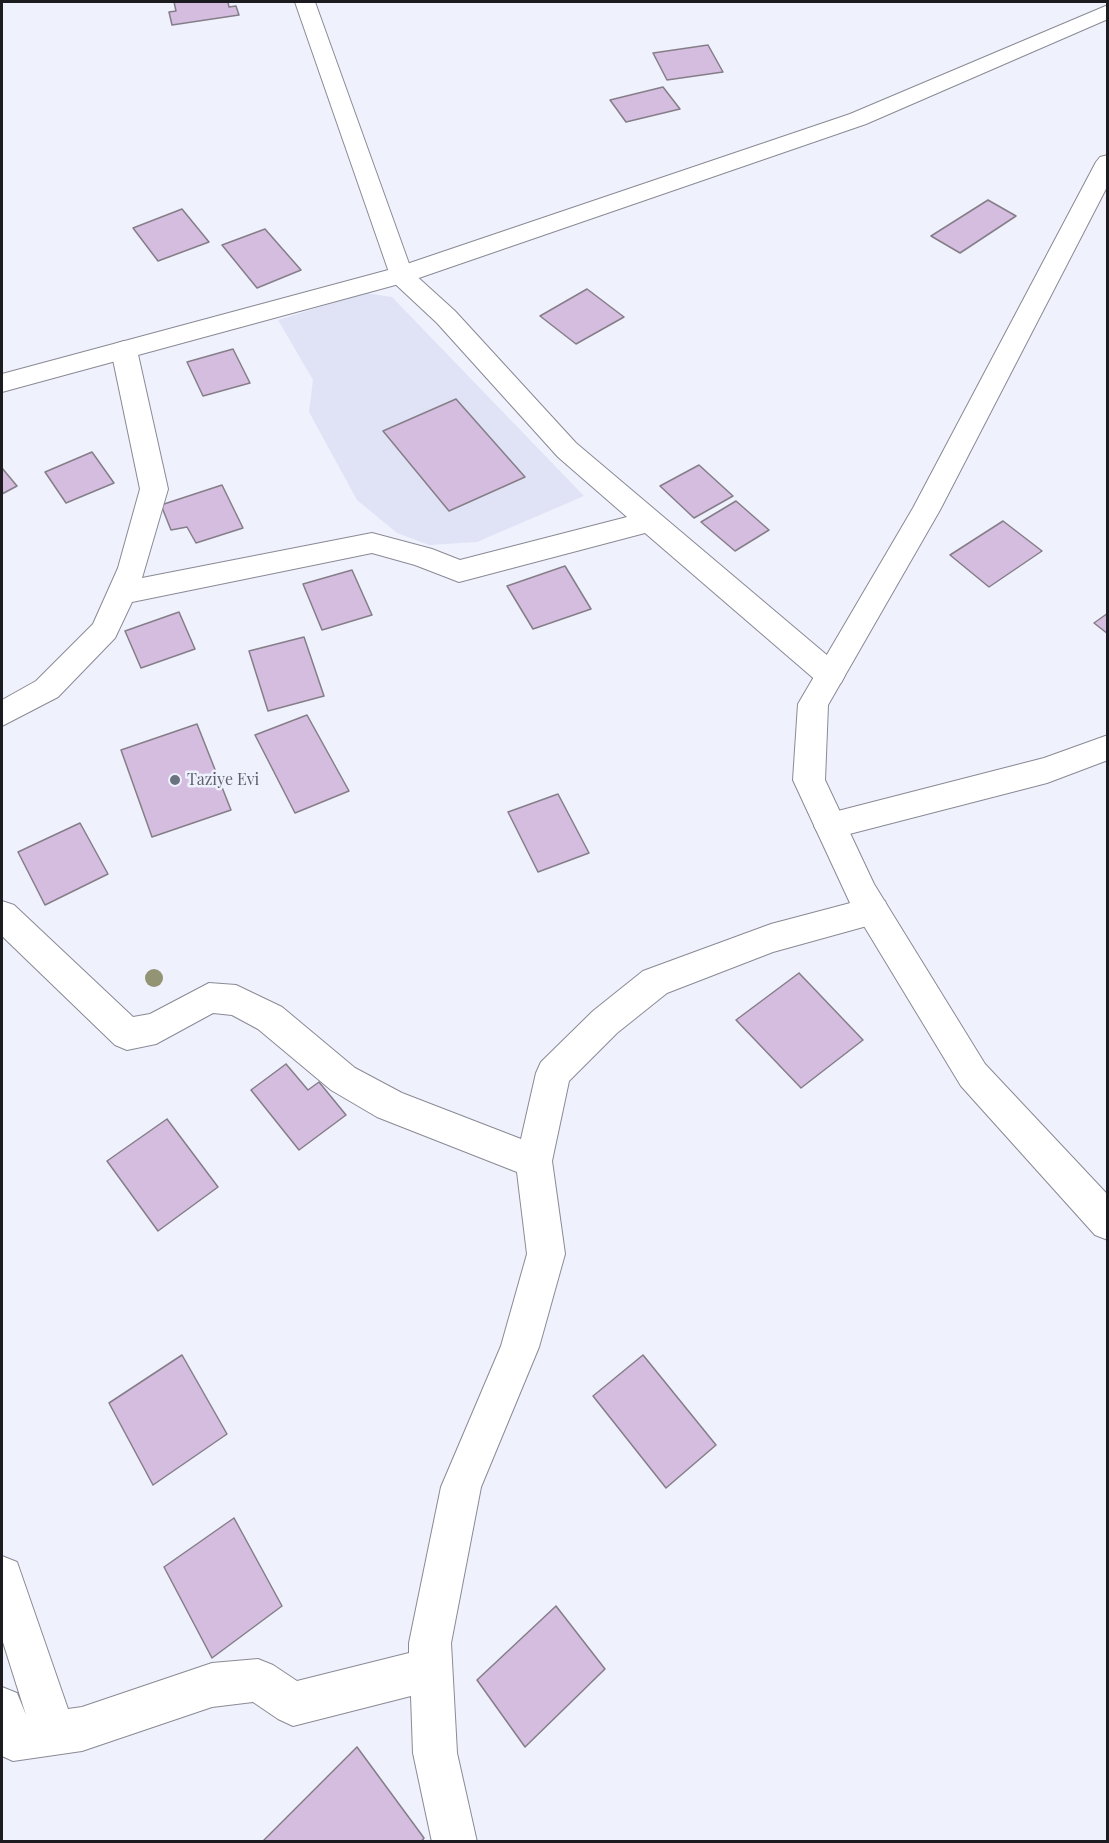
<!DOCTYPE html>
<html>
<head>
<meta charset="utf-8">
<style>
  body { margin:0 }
  #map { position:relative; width:1109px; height:1843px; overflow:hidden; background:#eff1fd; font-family:"Playfair Display",serif }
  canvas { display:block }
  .frame { position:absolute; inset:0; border:3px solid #1c1c20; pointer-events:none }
</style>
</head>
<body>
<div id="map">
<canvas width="1109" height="1843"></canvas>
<div class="frame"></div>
</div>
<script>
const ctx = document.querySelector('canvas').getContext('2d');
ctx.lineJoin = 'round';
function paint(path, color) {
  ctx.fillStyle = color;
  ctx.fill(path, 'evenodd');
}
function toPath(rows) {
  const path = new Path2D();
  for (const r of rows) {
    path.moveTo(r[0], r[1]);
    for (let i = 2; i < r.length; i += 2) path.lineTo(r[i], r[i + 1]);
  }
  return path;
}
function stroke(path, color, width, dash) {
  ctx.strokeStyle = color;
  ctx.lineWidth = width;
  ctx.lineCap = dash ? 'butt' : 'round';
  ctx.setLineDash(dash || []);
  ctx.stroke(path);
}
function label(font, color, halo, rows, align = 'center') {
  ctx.font = font + ' "Playfair Display",serif';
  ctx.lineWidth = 5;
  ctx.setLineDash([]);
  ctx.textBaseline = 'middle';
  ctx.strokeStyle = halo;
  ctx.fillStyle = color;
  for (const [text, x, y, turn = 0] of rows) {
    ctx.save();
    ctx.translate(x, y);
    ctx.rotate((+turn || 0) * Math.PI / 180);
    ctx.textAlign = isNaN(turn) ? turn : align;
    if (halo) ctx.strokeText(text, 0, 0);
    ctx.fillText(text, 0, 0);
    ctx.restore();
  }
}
paint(toPath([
  [365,293,392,297,584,496,477,542,429,545,397,533,357,500,309,412,313,380,278,320]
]), '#e0e3f6');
const building = toPath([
  [174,2,228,2,229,7,236,6,239,15,172,25,169,12,176,11,174,2],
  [708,45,723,72,667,80,653,53,708,45],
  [663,87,680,109,626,122,610,100,663,87],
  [988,200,1016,216,960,253,931,236,988,200],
  [182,209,209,242,158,261,133,228,182,209],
  [265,229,301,270,257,288,222,245,265,229],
  [587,289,624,317,576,344,540,316,587,289],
  [233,349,250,383,203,396,187,362,233,349],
  [456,399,525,477,449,511,383,431,456,399],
  [92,452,114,483,66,503,45,472,92,452],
  [699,465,733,496,694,518,660,486,699,465],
  [2,468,17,486,2,494,2,468],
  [222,485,243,528,196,543,187,527,171,530,161,505,222,485],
  [736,501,769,530,735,551,701,522,736,501],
  [1003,521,1042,551,989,587,950,555,1003,521],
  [565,566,591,609,533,629,507,586,565,566],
  [352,570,372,615,322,630,303,584,352,570],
  [179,612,195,649,141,668,125,631,179,612],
  [1108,613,1108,634,1094,623,1108,613],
  [304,637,324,696,268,711,249,651,304,637],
  [307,715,349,791,295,813,255,735,307,715],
  [197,724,231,810,152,837,121,750,197,724],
  [558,794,589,853,538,872,508,812,558,794],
  [80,823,108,874,45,905,18,852,80,823],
  [799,973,863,1040,801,1088,736,1020,799,973],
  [286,1064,308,1090,319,1082,346,1115,299,1150,251,1090,286,1064],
  [167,1119,218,1187,158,1231,107,1161,167,1119],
  [182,1355,227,1434,153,1485,109,1403,182,1355],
  [643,1355,716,1445,666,1488,593,1396,643,1355],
  [234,1518,282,1606,212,1658,164,1567,234,1518],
  [556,1606,605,1669,525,1747,477,1680,556,1606],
  [357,1747,424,1838,421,1842,262,1842,357,1747]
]);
paint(building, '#d4bddf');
stroke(building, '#857e88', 1.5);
const street = toPath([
  [295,2,315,2,412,272,455,311,576,443,841,667,845,675,841,683,830,687,819,683,645,533,459,582,415,565,372,553,132,602,115,638,58,697,2,726,2,700,36,681,93,624,118,568,140,489,111,350,115,344,124,341,133,344,137,350,168,489,142,578,372,533,432,549,460,560,627,517,558,457,437,323,392,281,295,2],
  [1108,735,1108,760,1047,783,830,839,819,835,814,826,819,817,830,813,1044,758,1108,735],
  [873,897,885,901,889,911,885,921,773,952,667,993,617,1033,569,1081,552,1161,565,1254,539,1347,481,1487,451,1643,457,1753,477,1842,432,1842,413,1753,411,1696,293,1726,278,1719,253,1702,212,1707,82,1751,13,1761,2,1756,2,1687,17,1693,26,1715,2,1639,2,1556,17,1562,68,1709,82,1707,212,1663,258,1659,273,1665,297,1681,409,1653,409,1643,441,1487,501,1346,527,1254,517,1172,377,1117,331,1090,258,1029,232,1015,213,1013,156,1044,127,1050,115,1045,2,936,2,901,14,905,133,1017,150,1014,209,983,236,985,282,1007,355,1068,402,1093,521,1139,536,1073,541,1062,593,1011,643,971,771,924,873,897]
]);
const secondary = toPath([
  [1108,5,1108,19,866,124,410,281,2,392,2,374,392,269,850,114,1108,5],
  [1108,155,1108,185,940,510,828,705,825,780,874,884,985,1064,1108,1195,1108,1240,1095,1235,961,1086,850,903,793,780,798,704,913,508,1096,162,1100,157,1108,155]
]);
stroke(street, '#898a95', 2);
stroke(secondary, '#898a95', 2);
paint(street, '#fff');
paint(secondary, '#fff');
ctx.fillStyle = '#929474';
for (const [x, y] of [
  [154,978]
]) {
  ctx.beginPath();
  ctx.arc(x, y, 9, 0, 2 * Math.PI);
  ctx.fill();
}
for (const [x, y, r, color] of [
  [175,780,6,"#6b7280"]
]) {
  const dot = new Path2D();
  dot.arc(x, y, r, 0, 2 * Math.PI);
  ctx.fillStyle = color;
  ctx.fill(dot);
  stroke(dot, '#eff1fd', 2);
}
label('16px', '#5b616d', '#eff1fd', [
  ["Taziye Evi",187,780]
], 'left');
</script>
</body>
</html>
